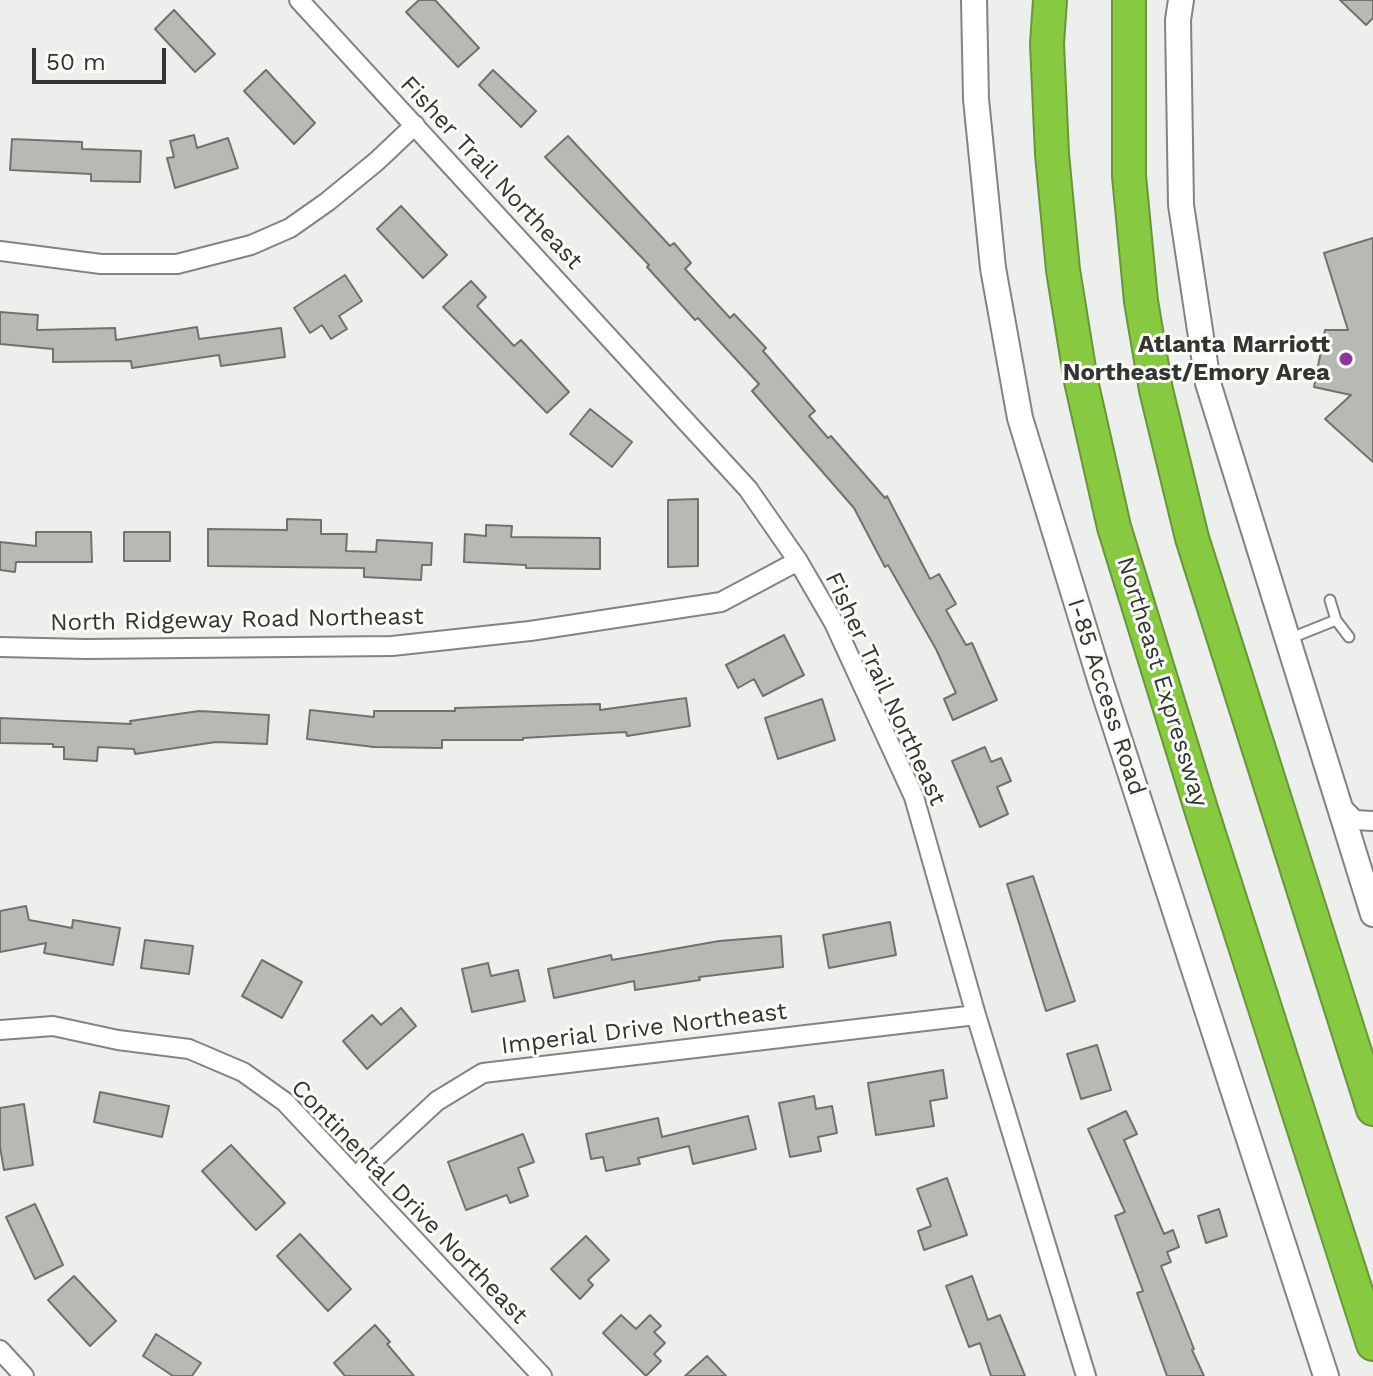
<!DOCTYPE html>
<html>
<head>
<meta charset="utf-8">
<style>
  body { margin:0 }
  #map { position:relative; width:1373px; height:1376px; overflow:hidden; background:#ecefeb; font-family:"Work Sans",sans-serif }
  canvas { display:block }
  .scale { position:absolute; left:32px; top:48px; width:134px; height:36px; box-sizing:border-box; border:4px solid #343533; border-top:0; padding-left:10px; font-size:24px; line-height:28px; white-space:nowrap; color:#343533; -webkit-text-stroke:6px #fafcf8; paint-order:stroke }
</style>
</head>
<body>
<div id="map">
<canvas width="1373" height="1376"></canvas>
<div class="scale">50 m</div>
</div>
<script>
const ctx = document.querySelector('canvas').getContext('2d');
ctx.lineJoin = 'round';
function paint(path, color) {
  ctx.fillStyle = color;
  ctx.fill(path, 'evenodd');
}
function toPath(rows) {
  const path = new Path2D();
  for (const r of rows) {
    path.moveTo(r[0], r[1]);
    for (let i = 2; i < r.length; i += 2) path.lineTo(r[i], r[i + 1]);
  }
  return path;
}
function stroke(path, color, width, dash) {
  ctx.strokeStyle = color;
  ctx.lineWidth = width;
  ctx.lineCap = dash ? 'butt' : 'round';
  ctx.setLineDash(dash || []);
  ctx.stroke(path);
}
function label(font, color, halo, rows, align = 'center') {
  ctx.font = font + ' "Work Sans",sans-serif';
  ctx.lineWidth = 6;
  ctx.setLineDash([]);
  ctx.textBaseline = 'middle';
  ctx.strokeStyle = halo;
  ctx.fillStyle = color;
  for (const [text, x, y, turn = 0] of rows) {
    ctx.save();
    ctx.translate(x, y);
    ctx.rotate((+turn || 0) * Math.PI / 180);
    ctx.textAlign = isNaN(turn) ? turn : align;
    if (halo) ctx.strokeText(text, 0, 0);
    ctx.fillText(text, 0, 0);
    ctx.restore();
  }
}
const building = toPath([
  [419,0,435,0,479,48,458,67,406,12,419,0],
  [1340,0,1373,0,1373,18,1366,25,1340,0],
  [174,10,215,54,195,72,155,29,174,10],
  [266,70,315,123,294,144,244,91,266,70],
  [493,70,536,111,521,127,479,85,493,70],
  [194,135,197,148,228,138,238,168,175,188,167,158,174,157,170,141,194,135],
  [568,136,670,246,674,243,691,263,685,269,730,318,734,314,766,348,763,351,815,411,809,416,828,438,831,436,885,498,887,496,930,579,939,574,956,604,946,610,966,645,972,643,997,700,953,720,944,699,956,693,936,649,888,565,885,567,854,508,752,391,759,384,698,318,695,320,647,267,649,265,545,157,568,136],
  [12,139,82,142,82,149,141,151,140,182,91,181,91,174,10,170,12,139],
  [401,206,447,255,423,278,377,229,401,206],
  [1373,238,1373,462,1325,419,1351,395,1314,387,1325,330,1348,330,1324,253,1373,238],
  [345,275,362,301,339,316,347,329,331,339,322,325,310,333,294,308,345,275],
  [471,281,486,297,477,306,514,346,521,340,569,392,547,413,443,307,471,281],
  [0,312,38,315,37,330,115,328,116,340,197,327,199,339,281,328,285,357,221,366,219,355,132,368,131,361,53,362,53,349,0,344,0,312],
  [590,409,632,442,612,467,570,434,590,409],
  [698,499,698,566,668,567,668,500,698,499],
  [287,519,321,520,321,534,347,534,346,551,376,552,377,540,432,543,431,565,422,565,421,580,364,577,364,568,208,566,208,529,287,530,287,519],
  [486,525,512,526,511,537,600,538,600,569,526,568,526,565,464,562,465,534,486,536,486,525],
  [36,532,91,532,92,562,16,562,15,572,0,570,0,542,36,546,36,532],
  [124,532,170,532,170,561,124,561,124,532],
  [784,635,804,675,763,696,754,679,738,688,726,665,784,635],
  [686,698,690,726,627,736,626,732,523,738,523,740,442,740,442,748,374,747,307,739,310,710,374,717,374,711,455,711,455,708,600,704,600,710,686,698],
  [822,699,835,740,778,759,765,718,822,699],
  [199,711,269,715,267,744,216,742,135,754,134,749,98,747,97,761,64,759,64,747,53,747,53,744,0,743,0,718,131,724,130,721,199,711],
  [985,747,991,762,1001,758,1011,781,997,787,1008,814,980,827,952,761,985,747],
  [1033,876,1075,1001,1046,1011,1007,884,1033,876],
  [26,906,29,920,72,928,73,920,120,928,113,965,44,953,46,943,0,952,0,911,26,906],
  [890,922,896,955,829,968,823,935,890,922],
  [781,936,783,967,699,977,700,980,635,990,634,981,554,998,548,969,611,955,612,960,719,941,781,936],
  [145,940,193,946,189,974,141,968,145,940],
  [262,960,302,982,282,1018,242,996,262,960],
  [488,963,491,976,518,970,525,1001,472,1012,462,969,488,963],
  [401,1008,416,1026,367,1069,343,1041,372,1015,381,1025,401,1008],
  [1097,1045,1111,1090,1081,1099,1067,1054,1097,1045],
  [943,1070,947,1098,930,1101,934,1126,876,1135,868,1083,943,1070],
  [100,1092,169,1106,162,1137,94,1122,100,1092],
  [814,1096,816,1109,832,1106,837,1133,818,1137,821,1151,790,1157,779,1103,814,1096],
  [24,1104,33,1165,4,1170,0,1147,0,1108,24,1104],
  [1126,1111,1137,1134,1124,1140,1164,1234,1173,1230,1179,1247,1167,1252,1171,1262,1161,1266,1194,1349,1192,1350,1204,1376,1167,1376,1137,1293,1143,1291,1115,1216,1125,1212,1088,1129,1126,1111],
  [748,1116,756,1149,693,1164,689,1146,638,1158,640,1164,606,1171,603,1157,591,1159,586,1134,658,1118,662,1137,748,1116],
  [523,1134,534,1162,518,1168,528,1196,510,1203,507,1195,466,1210,448,1162,523,1134],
  [231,1145,285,1203,256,1230,202,1171,231,1145],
  [947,1178,967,1235,924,1250,918,1231,931,1226,917,1189,947,1178],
  [35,1204,63,1265,35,1279,6,1217,35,1204],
  [1219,1209,1227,1236,1206,1243,1198,1216,1219,1209],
  [300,1234,351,1289,328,1311,277,1256,300,1234],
  [586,1236,609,1260,588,1280,593,1285,580,1299,551,1269,586,1236],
  [74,1276,116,1321,90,1346,48,1300,74,1276],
  [972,1276,988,1320,1000,1315,1025,1376,991,1376,980,1343,969,1347,946,1286,972,1276],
  [621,1315,636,1329,650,1315,661,1326,654,1332,665,1343,654,1354,661,1361,646,1376,603,1333,621,1315],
  [375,1325,390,1342,387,1344,414,1376,345,1376,334,1363,375,1325],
  [156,1334,201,1363,192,1376,173,1376,143,1356,156,1334],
  [707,1356,726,1376,685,1376,707,1356]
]);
paint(building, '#b7b9b5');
stroke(building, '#70726e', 2);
const service = toPath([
  [1330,600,1336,620,1349,637],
  [1291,638,1336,620]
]);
const minor = toPath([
  [299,0,748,489,798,561,834,623,914,797,976,1015,1086,1376],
  [0,251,101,264,177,264,251,245,290,228,327,202,377,161,415,125],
  [0,647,86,649,392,646,530,631,721,602,798,561],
  [1339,804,1355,820,1373,821],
  [0,1030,53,1026,118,1040,189,1049,243,1072,285,1102,542,1376],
  [355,1177,437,1101,483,1073,976,1015],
  [0,1350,24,1376]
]);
const secondary = toPath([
  [974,0,976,99,993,268,1020,418,1101,683,1326,1376],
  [1181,0,1178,20,1181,205,1208,383,1373,914]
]);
const motorway = toPath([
  [1050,0,1047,44,1052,154,1063,270,1081,381,1114,527,1201,809,1373,1344],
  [1129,0,1129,176,1141,301,1156,390,1192,538,1373,1109]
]);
stroke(service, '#828480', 13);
stroke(minor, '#828480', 22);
stroke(secondary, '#828480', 28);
stroke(motorway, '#6a953c', 36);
stroke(service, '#fff', 9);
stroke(minor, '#fff', 18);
stroke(secondary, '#fff', 24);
stroke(motorway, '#87c941', 32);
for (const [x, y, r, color] of [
  [1346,359,8,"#9035a0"]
]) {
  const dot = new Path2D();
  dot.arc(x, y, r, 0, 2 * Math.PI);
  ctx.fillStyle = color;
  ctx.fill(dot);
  stroke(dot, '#fafcf8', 3);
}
label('24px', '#343533', '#fafcf8', [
  ["Fisher Trail Northeast",491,173,47],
  ["North Ridgeway Road Northeast",237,620,-1],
  ["Northeast Expressway",1162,682,73],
  ["Fisher Trail Northeast",885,689,65],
  ["I-85 Access Road",1106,697,72],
  ["Imperial Drive Northeast",644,1029,-7],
  ["Continental Drive Northeast",409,1202,46]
]);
label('bold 24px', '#343533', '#fafcf8', [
  ["Atlanta Marriott",1330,345],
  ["Northeast/Emory Area",1330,373]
], 'right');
</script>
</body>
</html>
